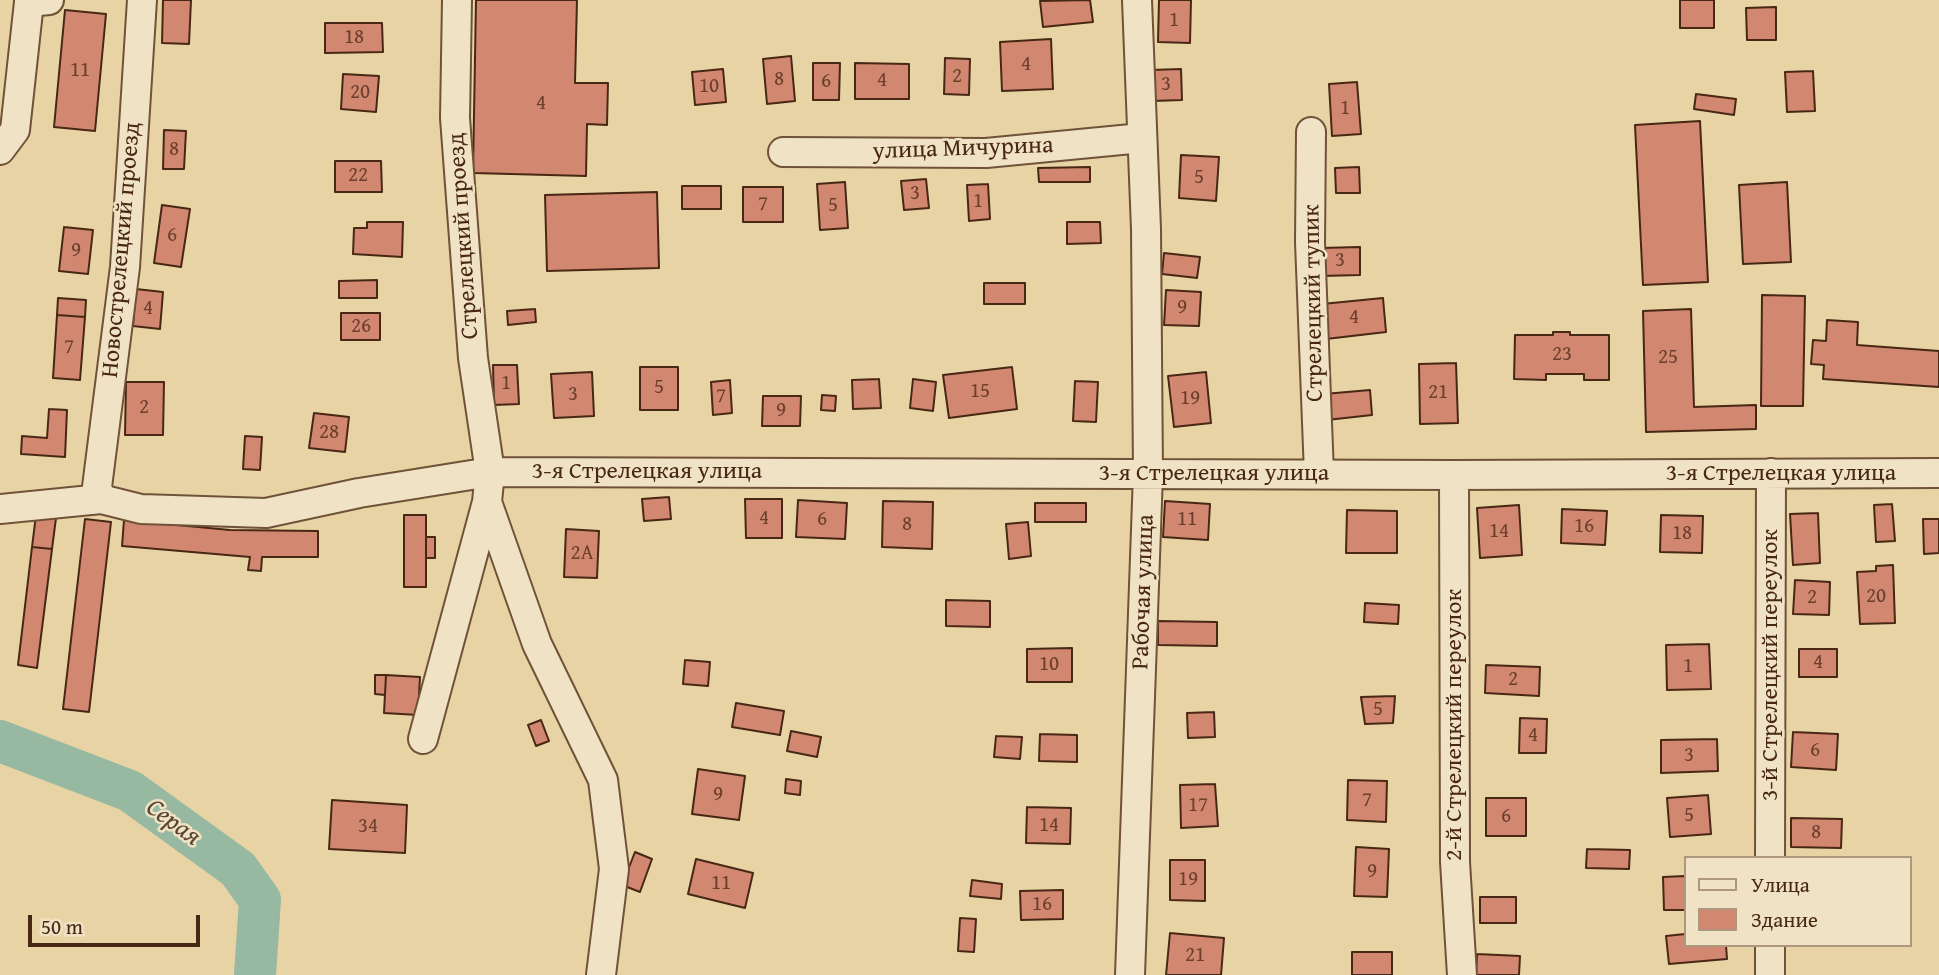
<!DOCTYPE html>
<html>
<head>
<meta charset="utf-8">
<style>
  body { margin:0 }
  #map { position:relative; width:1939px; height:975px; overflow:hidden; background:#e8d3a5; font-family:"Gentium Book Plus",serif }
  canvas { display:block }
  .legend { position:absolute; left:1684px; top:856px; width:228px; height:91px; box-sizing:border-box; background:#f0e2c4; border:2px solid #ad977e; margin:0; padding:9px 12px; list-style:none; font-size:21px; color:#482714 }
  .legend li { display:flex; align-items:center; gap:14px; height:35px }
  .legend b { width:35px; border:2px solid #ad977e }
  .scale { position:absolute; left:28px; top:915px; width:172px; height:32px; box-sizing:border-box; border:4px solid #482714; border-top:0; padding-left:9px; font-size:21px; line-height:24px; white-space:nowrap; color:#482714; -webkit-text-stroke:5px #f0e2c4; paint-order:stroke }
</style>
</head>
<body>
<div id="map">
<canvas width="1939" height="975"></canvas>
<ul class="legend">
<li><b style="height:9px;background:#f0e2c4"></b>Улица</li>
<li><b style="height:19px;background:#d28771"></b>Здание</li>
</ul>
<div class="scale">50 m</div>
</div>
<script>
const ctx = document.querySelector('canvas').getContext('2d');
ctx.lineJoin = 'round';
function toPath(rows) {
  const path = new Path2D();
  for (const r of rows) {
    path.moveTo(r[0], r[1]);
    for (let i = 2; i < r.length; i += 2) path.lineTo(r[i], r[i + 1]);
  }
  return path;
}
function stroke(path, color, width, dash) {
  ctx.strokeStyle = color;
  ctx.lineWidth = width;
  ctx.lineCap = dash ? 'butt' : 'round';
  ctx.setLineDash(dash || []);
  ctx.stroke(path);
}
function paint(path, color) {
  ctx.fillStyle = color;
  ctx.fill(path, 'evenodd');
}
function label(font, color, halo, rows, align = 'center') {
  ctx.font = font + ' "Gentium Book Plus",serif';
  ctx.lineWidth = 5;
  ctx.setLineDash([]);
  ctx.textBaseline = 'middle';
  ctx.strokeStyle = halo;
  ctx.fillStyle = color;
  for (const [text, x, y, turn = 0] of rows) {
    ctx.save();
    ctx.translate(x, y);
    ctx.rotate((+turn || 0) * Math.PI / 180);
    ctx.textAlign = isNaN(turn) ? turn : align;
    if (halo) ctx.strokeText(text, 0, 0);
    ctx.fillText(text, 0, 0);
    ctx.restore();
  }
}
stroke(toPath([
  [0,741,130,791,238,869,260,900,255,975]
]), '#98b9a1', 42);
const building = toPath([
  [163,0,191,0,189,44,162,43,163,0],
  [476,0,577,0,575,83,608,83,607,125,587,124,586,176,473,173,476,0],
  [1090,0,1093,22,1043,27,1040,1,1090,0],
  [1159,0,1191,0,1190,43,1158,42,1159,0],
  [1680,0,1714,0,1714,28,1680,28,1680,0],
  [1776,7,1776,40,1747,40,1746,8,1776,7],
  [65,10,106,14,95,131,54,127,65,10],
  [325,23,382,23,383,52,325,53,325,23],
  [1051,39,1053,89,1002,91,1000,42,1051,39],
  [791,56,795,101,767,104,763,59,791,56],
  [945,58,970,59,969,95,944,94,945,58],
  [813,63,840,63,839,100,813,100,813,63],
  [855,63,909,64,909,99,855,99,855,63],
  [723,69,726,102,695,105,692,72,723,69],
  [1181,69,1182,100,1152,101,1151,70,1181,69],
  [1813,71,1815,111,1787,112,1785,72,1813,71],
  [343,74,379,76,376,112,341,109,343,74],
  [1357,82,1361,134,1332,136,1329,84,1357,82],
  [1696,94,1736,99,1734,115,1694,109,1696,94],
  [1700,121,1708,282,1643,285,1635,125,1700,121],
  [164,130,186,131,184,169,163,169,164,130],
  [1181,155,1219,157,1216,201,1179,198,1181,155],
  [335,161,381,161,382,192,335,192,335,161],
  [1090,167,1090,182,1039,182,1038,168,1090,167],
  [1359,167,1360,193,1336,193,1335,168,1359,167],
  [926,179,929,208,904,210,901,181,926,179],
  [845,182,848,228,820,230,817,184,845,182],
  [1787,182,1791,262,1743,264,1739,185,1787,182],
  [988,184,990,219,969,221,967,185,988,184],
  [682,186,721,186,721,209,682,209,682,186],
  [743,187,783,187,783,222,743,222,743,187],
  [657,192,659,268,547,271,545,195,657,192],
  [162,205,190,209,181,267,154,263,162,205],
  [367,222,403,222,402,257,353,254,354,228,367,228,367,222],
  [1067,222,1100,222,1101,243,1067,244,1067,222],
  [64,227,93,230,88,274,59,271,64,227],
  [1360,247,1360,275,1321,276,1321,248,1360,247],
  [1164,253,1200,257,1197,278,1162,274,1164,253],
  [377,280,377,298,339,298,339,281,377,280],
  [984,283,1025,283,1025,304,984,304,984,283],
  [136,289,163,292,160,329,133,326,136,289],
  [1166,290,1201,292,1199,326,1164,325,1166,290],
  [1762,295,1805,296,1803,406,1761,406,1762,295],
  [58,298,86,300,85,317,57,315,58,298],
  [1383,298,1386,332,1326,339,1322,304,1383,298],
  [535,309,536,322,508,325,507,311,535,309],
  [1691,309,1694,407,1756,405,1756,429,1646,432,1643,311,1691,309],
  [341,313,380,313,380,340,341,340,341,313],
  [57,315,85,317,80,380,53,378,57,315],
  [1827,320,1858,322,1857,345,1939,351,1939,387,1823,379,1824,365,1811,364,1813,340,1826,341,1827,320],
  [1553,332,1570,332,1570,335,1609,335,1609,380,1584,380,1584,374,1546,374,1546,380,1514,379,1515,335,1553,335,1553,332],
  [1456,363,1458,423,1420,424,1419,364,1456,363],
  [493,365,517,365,519,404,494,405,493,365],
  [640,367,678,367,678,410,640,410,640,367],
  [1012,367,1017,409,949,418,943,375,1012,367],
  [592,372,594,416,554,418,551,374,592,372],
  [1206,372,1211,423,1174,427,1168,376,1206,372],
  [879,379,881,408,853,409,852,380,879,379],
  [913,379,936,382,933,411,910,408,913,379],
  [730,380,732,413,713,415,711,382,730,380],
  [1075,381,1098,382,1096,422,1073,421,1075,381],
  [126,382,164,382,163,435,125,435,126,382],
  [1370,390,1372,415,1327,420,1324,394,1370,390],
  [822,395,836,396,835,411,821,410,822,395],
  [763,396,801,396,800,426,762,426,763,396],
  [49,409,67,410,65,457,21,454,22,436,47,438,49,409],
  [314,413,349,417,345,452,309,448,314,413],
  [245,436,262,437,260,470,243,469,245,436],
  [669,497,671,519,644,521,642,499,669,497],
  [745,499,782,499,782,538,746,538,745,499],
  [798,500,847,503,845,539,796,537,798,500],
  [883,501,933,502,932,549,882,547,883,501],
  [1165,501,1210,504,1208,540,1163,537,1165,501],
  [1035,503,1086,503,1086,522,1035,522,1035,503],
  [1892,504,1895,541,1876,542,1874,505,1892,504],
  [1519,505,1522,555,1480,558,1477,508,1519,505],
  [1562,509,1607,511,1605,545,1561,543,1562,509],
  [1347,510,1397,511,1397,553,1346,553,1347,510],
  [1818,513,1820,563,1793,565,1790,514,1818,513],
  [36,515,56,518,52,549,32,547,36,515],
  [404,515,426,515,426,587,404,587,404,515],
  [1661,515,1703,516,1702,553,1660,552,1661,515],
  [85,519,111,522,89,712,63,709,85,519],
  [1923,519,1939,519,1939,553,1924,554,1923,519],
  [124,520,230,530,318,531,318,557,262,557,261,571,248,570,250,557,122,546,124,520],
  [1028,522,1031,556,1009,559,1006,524,1028,522],
  [566,529,599,531,597,578,564,577,566,529],
  [426,537,435,537,435,558,426,558,426,537],
  [32,547,52,549,37,668,18,665,32,547],
  [1893,565,1895,623,1860,624,1857,572,1876,571,1876,566,1893,565],
  [1795,580,1830,582,1829,615,1793,614,1795,580],
  [946,600,990,601,990,627,946,626,946,600],
  [1365,603,1399,605,1398,624,1364,622,1365,603],
  [1158,621,1217,622,1217,646,1158,645,1158,621],
  [1709,644,1711,689,1667,690,1666,645,1709,644],
  [1072,648,1072,682,1027,682,1027,649,1072,648],
  [1799,649,1837,649,1837,677,1799,677,1799,649],
  [685,660,710,662,708,686,683,684,685,660],
  [1486,665,1540,667,1539,696,1485,693,1486,665],
  [375,675,386,675,385,695,375,694,375,675],
  [386,675,420,677,418,715,384,713,386,675],
  [1395,696,1393,723,1365,724,1361,697,1395,696],
  [736,703,784,711,780,735,732,727,736,703],
  [1214,712,1215,737,1188,738,1187,713,1214,712],
  [1520,718,1547,719,1546,753,1519,753,1520,718],
  [541,720,549,741,536,746,528,725,541,720],
  [791,731,821,737,817,757,787,751,791,731],
  [1793,732,1838,734,1836,770,1791,767,1793,732],
  [1040,734,1077,735,1077,762,1039,761,1040,734],
  [996,736,1022,737,1020,759,994,757,996,736],
  [1717,739,1718,771,1661,773,1661,740,1717,739],
  [698,769,745,776,739,820,692,814,698,769],
  [786,779,801,781,800,795,785,793,786,779],
  [1348,780,1387,781,1386,822,1347,820,1348,780],
  [1215,784,1218,826,1181,828,1180,785,1215,784],
  [1708,795,1711,834,1670,837,1667,798,1708,795],
  [1486,798,1526,798,1526,836,1486,836,1486,798],
  [332,800,407,805,405,853,329,849,332,800],
  [1027,807,1071,808,1070,844,1026,843,1027,807],
  [1791,818,1842,819,1841,848,1791,847,1791,818],
  [1356,847,1389,849,1387,897,1354,896,1356,847],
  [1587,849,1630,850,1629,869,1586,868,1587,849],
  [635,852,652,859,640,892,622,885,635,852],
  [696,859,753,873,745,908,688,894,696,859],
  [1170,860,1205,860,1205,901,1170,900,1170,860],
  [1685,876,1685,910,1664,910,1663,877,1685,876],
  [972,880,1002,884,1001,899,970,896,972,880],
  [1063,890,1063,919,1021,920,1020,891,1063,890],
  [1480,897,1516,897,1516,923,1480,923,1480,897],
  [960,918,976,919,974,952,958,951,960,918],
  [1170,933,1224,938,1221,975,1166,975,1170,933],
  [1685,934,1685,945,1726,945,1727,959,1669,964,1666,936,1685,934],
  [1352,952,1392,952,1392,975,1352,975,1352,952],
  [1477,954,1520,956,1519,975,1476,975,1477,954]
]);
paint(building, '#d28771');
stroke(building, '#482714', 2);
const minor = toPath([
  [457,0,455,118,473,358,490,472,487,502,537,644,603,780,614,869,601,975],
  [1311,132,1310,242,1319,474],
  [0,150,15,130,29,2,49,0],
  [783,152,986,153,1142,138],
  [1454,475,1455,862,1462,975],
  [101,499,97,487,125,267,142,0],
  [0,509,101,499,141,509,266,513,359,493,490,472,1454,475,1939,473],
  [423,739,487,502],
  [1770,858,1771,473],
  [1130,975,1148,474,1146,229,1137,0],
  [1770,975,1770,945]
]);
stroke(minor, '#705238', 32);
stroke(minor, '#f0e2c4', 28);
label('21px', '#6a3f2b', null, [
  ["1",1174,21],
  ["18",354,38],
  ["4",1026,65],
  ["11",80,71],
  ["2",957,77],
  ["8",779,80],
  ["4",882,81],
  ["6",826,82],
  ["3",1166,85],
  ["10",709,87],
  ["20",360,93],
  ["4",541,104],
  ["1",1345,109],
  ["8",174,150],
  ["22",358,176],
  ["5",1199,178],
  ["3",915,194],
  ["1",978,202],
  ["7",763,205],
  ["5",833,206],
  ["6",172,236],
  ["9",76,251],
  ["3",1340,261],
  ["9",1182,308],
  ["4",148,309],
  ["4",1354,318],
  ["26",361,327],
  ["7",69,348],
  ["23",1562,355],
  ["25",1668,358],
  ["1",506,384],
  ["5",659,388],
  ["15",980,392],
  ["21",1438,393],
  ["3",573,395],
  ["7",721,397],
  ["19",1190,399],
  ["2",144,408],
  ["9",781,411],
  ["28",329,433],
  ["4",764,519],
  ["6",822,520],
  ["11",1187,520],
  ["8",907,525],
  ["16",1584,527],
  ["14",1499,532],
  ["18",1682,534],
  ["2А",582,554],
  ["20",1876,597],
  ["2",1812,598],
  ["4",1818,663],
  ["10",1049,665],
  ["1",1688,667],
  ["2",1513,680],
  ["5",1378,710],
  ["4",1533,736],
  ["6",1815,751],
  ["3",1689,756],
  ["9",718,795],
  ["7",1367,801],
  ["17",1198,806],
  ["5",1689,816],
  ["6",1506,817],
  ["14",1049,826],
  ["34",368,827],
  ["8",1816,833],
  ["9",1372,872],
  ["19",1188,880],
  ["11",721,884],
  ["16",1042,905],
  ["21",1195,956]
]);
label('24px', '#482714', '#f0e2c4', [
  ["улица Мичурина",963,149,-2],
  ["Стрелецкий проезд",464,236,-94],
  ["Новострелецкий проезд",122,250,-85],
  ["Стрелецкий тупик",1314,303,-91],
  ["3-я Стрелецкая улица",647,472],
  ["3-я Стрелецкая улица",1214,474],
  ["3-я Стрелецкая улица",1781,474],
  ["Рабочая улица",1144,592,-88],
  ["3-й Стрелецкий переулок",1771,665,-90],
  ["2-й Стрелецкий переулок",1455,725,-90]
]);
label('italic 26px', '#584430', '#f0e2c4', [
  ["Серая",173,823,36]
]);
</script>
</body>
</html>
